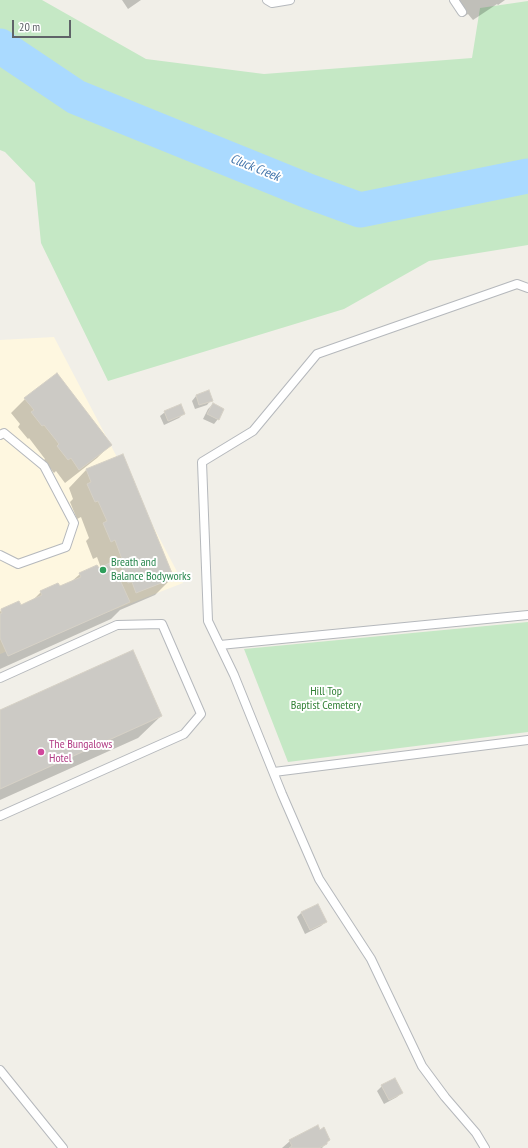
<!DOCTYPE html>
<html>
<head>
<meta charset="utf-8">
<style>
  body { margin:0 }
  #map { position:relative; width:528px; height:1148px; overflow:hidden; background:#f1efe8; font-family:"PT Sans Narrow",sans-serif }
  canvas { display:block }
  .scale { position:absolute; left:12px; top:20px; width:59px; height:18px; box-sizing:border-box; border:2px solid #5f6368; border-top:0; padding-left:5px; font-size:12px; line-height:14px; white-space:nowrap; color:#5f6368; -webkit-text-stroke:3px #fff; paint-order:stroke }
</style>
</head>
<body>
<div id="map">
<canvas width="528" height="1148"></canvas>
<div class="scale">20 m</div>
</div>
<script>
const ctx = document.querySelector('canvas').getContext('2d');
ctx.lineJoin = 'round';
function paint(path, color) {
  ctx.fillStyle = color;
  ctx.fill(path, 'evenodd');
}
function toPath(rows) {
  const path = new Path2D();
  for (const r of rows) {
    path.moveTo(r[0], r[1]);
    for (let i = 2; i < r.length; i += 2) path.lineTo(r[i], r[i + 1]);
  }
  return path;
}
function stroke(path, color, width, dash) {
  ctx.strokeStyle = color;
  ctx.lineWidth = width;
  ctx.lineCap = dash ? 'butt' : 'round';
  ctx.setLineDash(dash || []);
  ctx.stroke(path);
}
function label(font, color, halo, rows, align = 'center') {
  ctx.font = font + ' "PT Sans Narrow",sans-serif';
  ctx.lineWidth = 4;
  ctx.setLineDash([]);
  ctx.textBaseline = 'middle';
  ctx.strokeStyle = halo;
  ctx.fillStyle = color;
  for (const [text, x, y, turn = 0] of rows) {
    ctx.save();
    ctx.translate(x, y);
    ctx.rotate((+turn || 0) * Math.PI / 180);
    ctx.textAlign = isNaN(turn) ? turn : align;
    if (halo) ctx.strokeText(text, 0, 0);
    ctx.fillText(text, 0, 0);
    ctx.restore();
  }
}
paint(toPath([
  [54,337,183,583,0,654,0,340]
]), '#fef7e0');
paint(toPath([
  [0,0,42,0,146,59,264,74,472,58,480,8,528,1,528,245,429,261,344,309,108,381,41,243,35,183,5,152,0,150],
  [528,622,528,732,288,762,244,649]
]), '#c5e8c5');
paint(toPath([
  [122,0,141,0,128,9],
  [451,0,505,0,498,5,497,4,473,20,468,14,465,16],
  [208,391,211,400,207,405,195,409,192,401,196,396],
  [25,399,111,444,97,458,65,483,56,471,54,473,44,460,45,459,29,438,28,439,18,427,20,424,11,413],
  [213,404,218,419,214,424,203,419,208,409],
  [165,412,184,413,179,418,164,425,160,416],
  [123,455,172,578,155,595,120,610,111,619,0,669,0,612,1,610,19,603,20,606,33,600,41,592,59,588,71,582,80,574,101,568,97,557,93,559,86,541,89,538,81,517,77,519,70,502,73,499,69,488,86,470],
  [0,711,161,716,138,738,0,800],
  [301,913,326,921,321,926,305,934,297,917],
  [382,1086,401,1093,397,1097,384,1104,377,1091],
  [320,1131,329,1140,322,1148,282,1148,290,1141]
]), '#0003');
stroke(toPath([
  [0,46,76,97,308,191,360,210,528,176]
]), '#aadaff', 35);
const building = toPath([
  [57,373,112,445,79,470,71,458,68,460,57,446,59,444,44,425,42,426,31,412,34,410,24,398,57,373],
  [209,390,213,401,199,405,196,395,209,390],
  [213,403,224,409,219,420,207,414,213,403],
  [181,404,185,414,168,421,164,411,181,404],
  [123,454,174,578,136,593,132,582,128,583,120,563,123,562,115,540,111,542,103,523,107,521,98,501,95,502,87,484,91,482,86,469,123,454],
  [112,562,130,602,8,656,0,638,0,614,2,613,1,609,19,601,21,605,42,595,40,591,58,583,60,586,81,577,79,573,97,565,99,568,112,562],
  [133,650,162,716,0,789,0,710,133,650],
  [318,904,327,922,310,930,301,912,318,904],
  [395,1078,403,1093,389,1100,381,1085,395,1078],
  [318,1125,320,1130,324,1127,330,1140,327,1142,327,1144,319,1148,289,1148,292,1146,289,1140,318,1125]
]);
paint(building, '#cccac5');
stroke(building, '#d6d1c6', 1);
const lane = toPath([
  [267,0,272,3,290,0],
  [454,0,462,12],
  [0,435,4,433,44,466,74,523,66,547,18,564,0,555],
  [220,645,528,615],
  [0,678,117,625,162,624,201,714,184,734,0,816],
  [274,772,528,740],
  [0,1070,63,1148],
  [485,1148,476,1133,445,1097,422,1066,371,959,319,879,282,794,234,675,208,621,202,462,253,431,317,354,517,284,528,288]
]);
stroke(lane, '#b5b8bc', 10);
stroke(lane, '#fff', 8);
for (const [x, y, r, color] of [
  [103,570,4,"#2e9e5b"],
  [41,752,4,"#d1479c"]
]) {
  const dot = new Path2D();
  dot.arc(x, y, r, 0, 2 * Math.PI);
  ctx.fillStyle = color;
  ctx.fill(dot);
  stroke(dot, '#fff', 1.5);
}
label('12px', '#27864d', '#fff', [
  ["Breath and",111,563],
  ["Balance Bodyworks",111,577]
], 'left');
label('12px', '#348238', '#fff', [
  ["Hill Top",326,692],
  ["Baptist Cemetery",326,706]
]);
label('12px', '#b23c85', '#fff', [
  ["The Bungalows",49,745],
  ["Hotel",49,759]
], 'left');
label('italic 13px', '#4174aa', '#fff', [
  ["Cluck Creek",255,168,22]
]);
</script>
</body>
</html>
